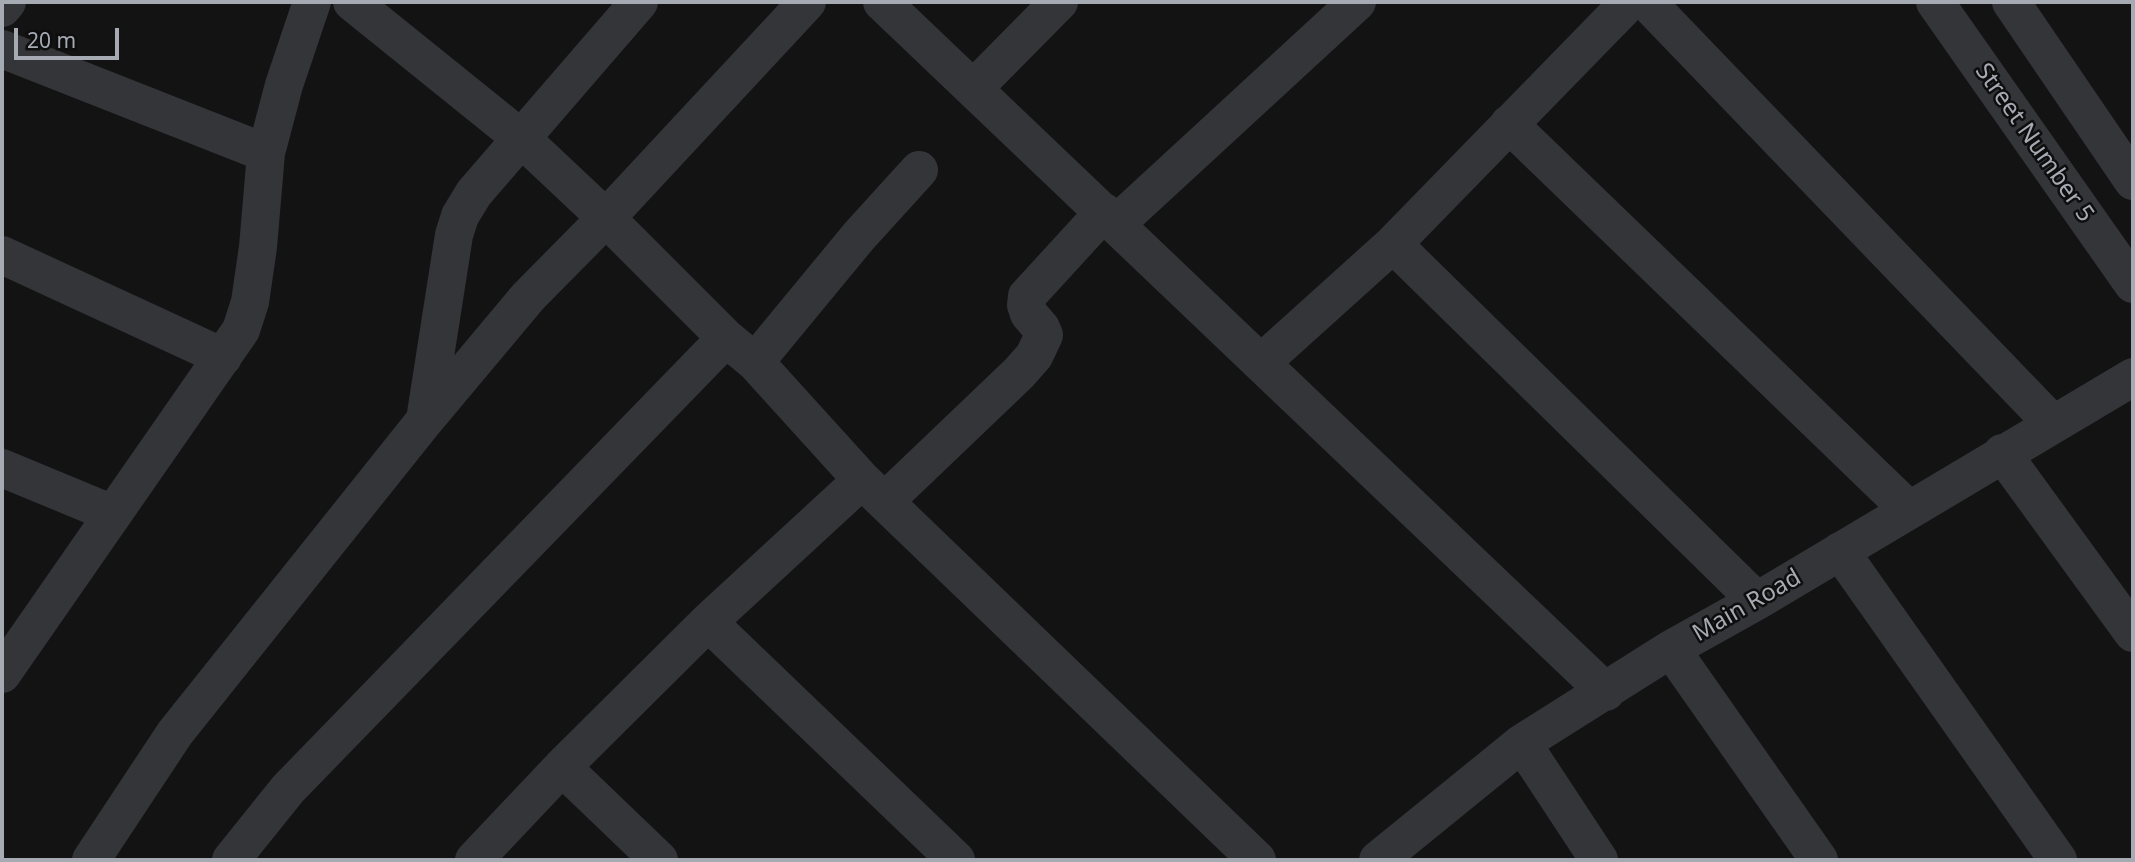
<!DOCTYPE html>
<html>
<head>
<meta charset="utf-8">
<style>
  body { margin:0 }
  #map { position:relative; width:2135px; height:862px; overflow:hidden; background:#131314; font-family:"Noto Sans",sans-serif }
  canvas { display:block }
  .frame { position:absolute; inset:0; border:4px solid #a6abb3; pointer-events:none }
  .scale { position:absolute; left:14px; top:28px; width:105px; height:32px; box-sizing:border-box; border:4px solid #a6abb3; border-top:0; padding-left:9px; font-size:21px; line-height:24px; white-space:nowrap; color:#a6abb3; -webkit-text-stroke:5px #0e0e0f; paint-order:stroke }
</style>
</head>
<body>
<div id="map">
<canvas width="2135" height="862"></canvas>
<div class="frame"></div>
<div class="scale">20 m</div>
</div>
<script>
const ctx = document.querySelector('canvas').getContext('2d');
ctx.lineJoin = 'round';
function toPath(rows) {
  const path = new Path2D();
  for (const r of rows) {
    path.moveTo(r[0], r[1]);
    for (let i = 2; i < r.length; i += 2) path.lineTo(r[i], r[i + 1]);
  }
  return path;
}
function stroke(path, color, width, dash) {
  ctx.strokeStyle = color;
  ctx.lineWidth = width;
  ctx.lineCap = dash ? 'butt' : 'round';
  ctx.setLineDash(dash || []);
  ctx.stroke(path);
}
function label(font, color, halo, rows, align = 'center') {
  ctx.font = font + ' "Noto Sans",sans-serif';
  ctx.lineWidth = 5;
  ctx.setLineDash([]);
  ctx.textBaseline = 'middle';
  ctx.strokeStyle = halo;
  ctx.fillStyle = color;
  for (const [text, x, y, turn = 0] of rows) {
    ctx.save();
    ctx.translate(x, y);
    ctx.rotate((+turn || 0) * Math.PI / 180);
    ctx.textAlign = isNaN(turn) ? turn : align;
    if (halo) ctx.strokeText(text, 0, 0);
    ctx.fillText(text, 0, 0);
    ctx.restore();
  }
}
stroke(toPath([
  [352,2,522,139,606,218,726,338,755,362,862,480,1257,860],
  [882,2,1606,692],
  [1629,2,1393,244,1757,601],
  [1647,2,2053,424],
  [1935,2,2133,284],
  [2011,2,2133,181],
  [2,8,7,2],
  [2,49,266,153],
  [974,88,1059,2],
  [1509,124,1909,510],
  [1116,224,1357,2],
  [2,255,223,357],
  [755,362,859,236,919,170],
  [1261,363,1393,244],
  [425,420,454,235,460,216,474,193,639,2],
  [2002,453,2133,633],
  [2,468,113,514],
  [885,501,1019,373,1034,356,1044,335,1041,328,1029,314,1026,305,1027,296,1104,212],
  [1840,551,2058,860],
  [708,622,956,860],
  [1671,649,1819,860],
  [2,674,241,330,250,302,258,247,266,153,284,85,312,2],
  [1522,743,1599,860],
  [562,767,659,860],
  [91,860,175,733,425,420,528,297,606,218,807,2],
  [231,860,288,789,726,338],
  [474,860,562,767,708,622,862,480],
  [1378,860,1522,743,1671,649,1757,601,2133,377]
]), '#343539', 38);
label('24px', '#a6abb3', '#0e0e0f', [
  ["Street Number 5",2034,143,55],
  ["Main Road",1747,606,-30]
]);
</script>
</body>
</html>
